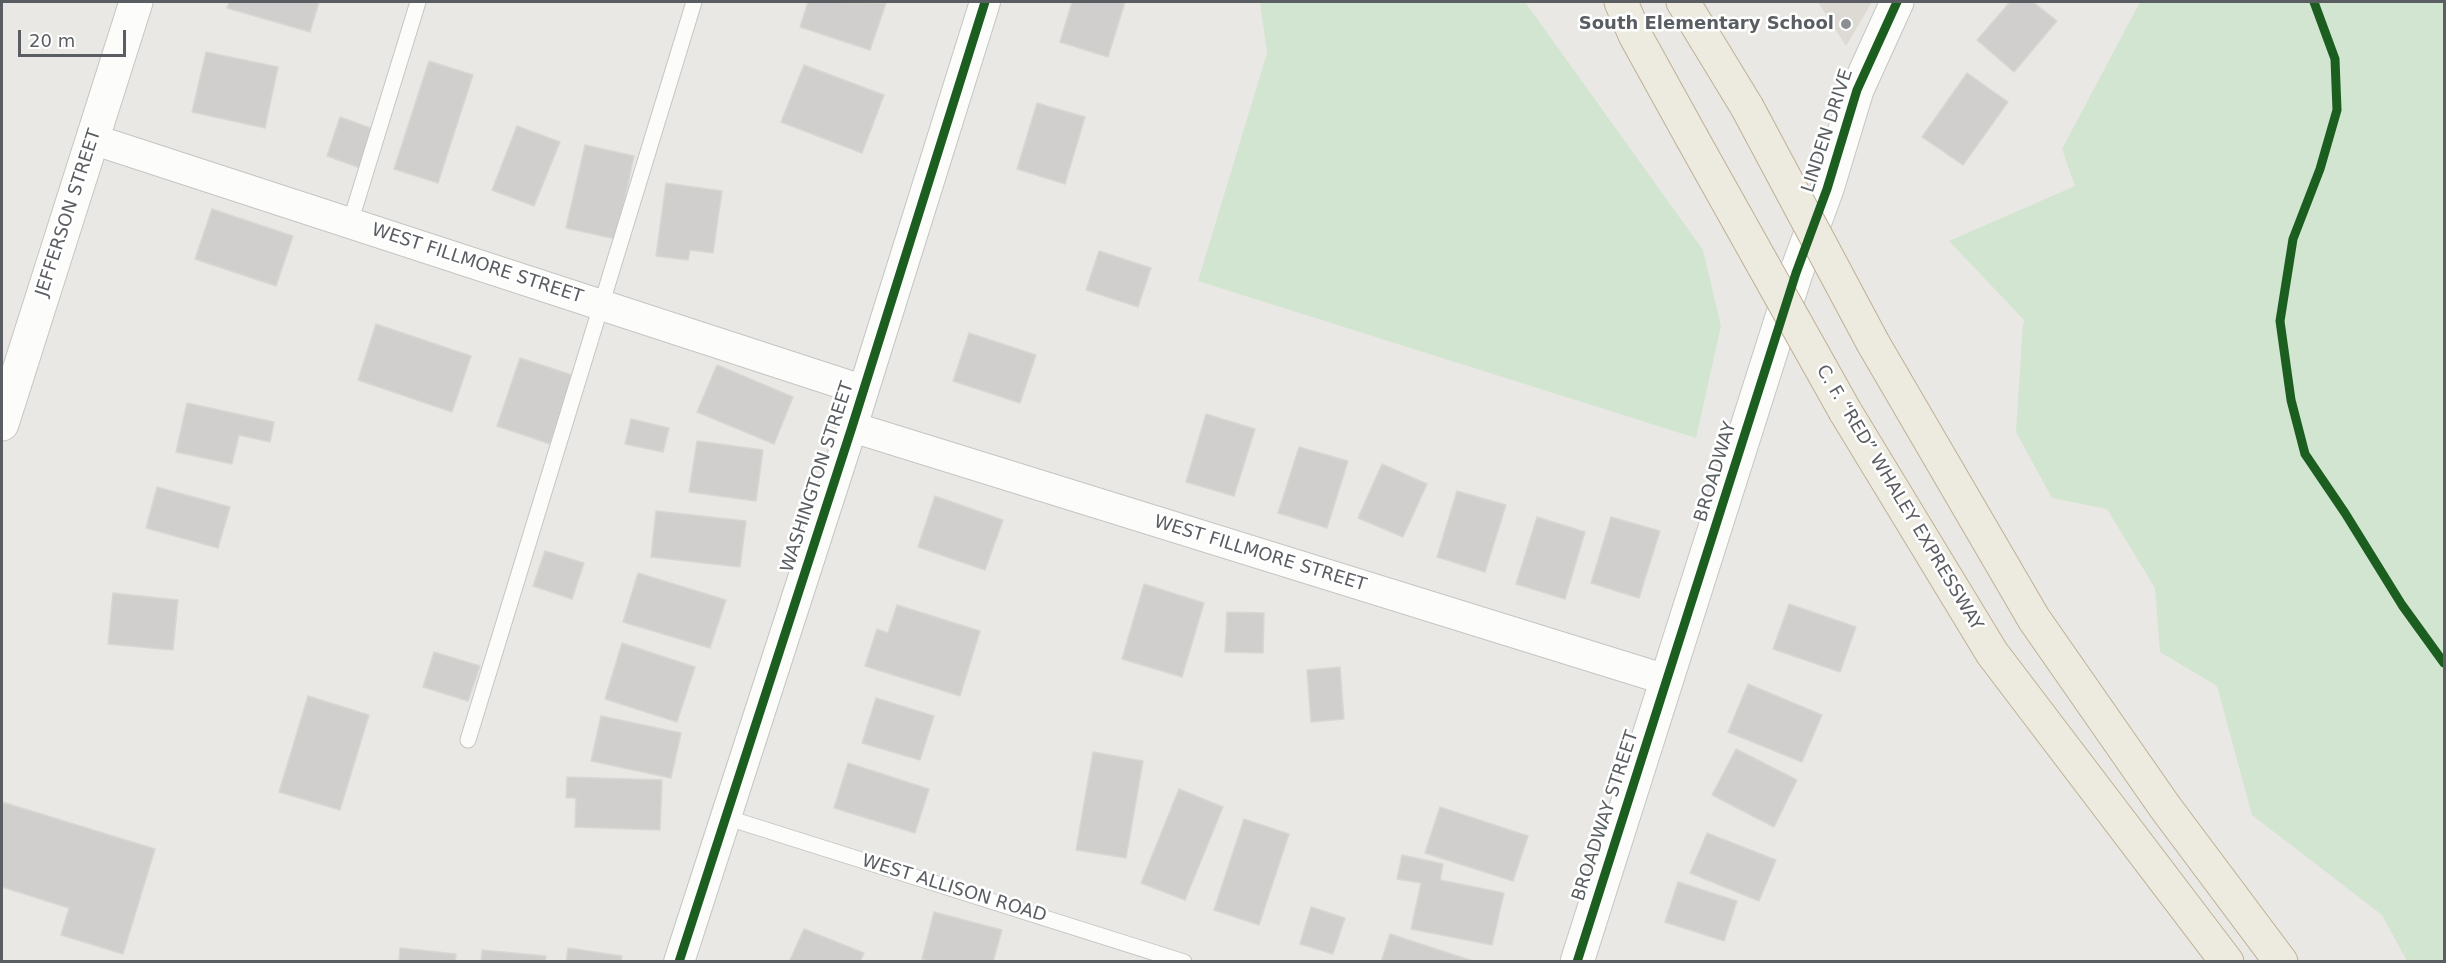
<!DOCTYPE html>
<html>
<head>
<meta charset="utf-8">
<style>
  body { margin:0 }
  #map { position:relative; width:2446px; height:963px; overflow:hidden; background:#e9e8e4; font-family:"DejaVu Sans",sans-serif }
  canvas { display:block }
  .frame { position:absolute; inset:0; border:3px solid #5a5e62; pointer-events:none }
  .scale { position:absolute; left:18px; top:30px; width:108px; height:27px; box-sizing:border-box; border:3px solid #5a5e62; border-top:0; padding-left:8px; font-size:18px; line-height:21px; white-space:nowrap; color:#5a5e62; -webkit-text-stroke:4px #fff; paint-order:stroke }
</style>
</head>
<body>
<div id="map">
<canvas width="2446" height="963"></canvas>
<div class="frame"></div>
<div class="scale">20 m</div>
</div>
<script>
const ctx = document.querySelector('canvas').getContext('2d');
ctx.lineJoin = 'round';
function paint(path, color) {
  ctx.fillStyle = color;
  ctx.fill(path, 'evenodd');
}
function toPath(rows) {
  const path = new Path2D();
  for (const r of rows) {
    path.moveTo(r[0], r[1]);
    for (let i = 2; i < r.length; i += 2) path.lineTo(r[i], r[i + 1]);
  }
  return path;
}
function stroke(path, color, width, dash) {
  ctx.strokeStyle = color;
  ctx.lineWidth = width;
  ctx.lineCap = dash ? 'butt' : 'round';
  ctx.setLineDash(dash || []);
  ctx.stroke(path);
}
function label(font, color, halo, rows, align = 'center') {
  ctx.font = font + ' "DejaVu Sans",sans-serif';
  ctx.lineWidth = 5;
  ctx.setLineDash([]);
  ctx.textBaseline = 'middle';
  ctx.strokeStyle = halo;
  ctx.fillStyle = color;
  for (const [text, x, y, turn = 0] of rows) {
    ctx.save();
    ctx.translate(x, y);
    ctx.rotate((+turn || 0) * Math.PI / 180);
    ctx.textAlign = isNaN(turn) ? turn : align;
    if (halo) ctx.strokeText(text, 0, 0);
    ctx.fillText(text, 0, 0);
    ctx.restore();
  }
}
paint(toPath([
  [1818,2,1872,2,1846,46]
]), '#dddad4');
paint(toPath([
  [1260,2,1525,2,1703,250,1721,326,1696,438,1198,281,1267,53],
  [2140,2,2444,2,2444,961,2407,961,2382,915,2252,815,2217,686,2160,652,2155,588,2107,509,2052,498,2016,432,2023,324,2025,321,1949,241,2075,186,2062,149]
]), '#d2e5d0');
const building = toPath([
  [229,2,319,2,310,32,227,8,229,2],
  [808,2,886,3,870,50,800,27,808,2],
  [1072,2,1125,2,1108,57,1060,42,1072,2],
  [2010,2,2033,2,2057,21,2014,72,1977,40,2010,2],
  [206,52,278,67,265,128,192,112,206,52],
  [429,61,473,75,438,183,394,169,429,61],
  [804,65,884,95,862,153,781,122,804,65],
  [1967,73,2008,102,1963,165,1922,137,1967,73],
  [1037,103,1085,117,1065,184,1017,169,1037,103],
  [340,117,373,129,360,168,327,156,340,117],
  [517,126,560,142,534,206,492,190,517,126],
  [585,145,634,156,616,239,566,228,585,145],
  [666,183,722,191,713,253,690,250,688,260,656,256,666,183],
  [212,209,293,236,276,286,195,259,212,209],
  [1099,251,1151,268,1138,307,1086,290,1099,251],
  [376,324,471,356,452,412,358,380,376,324],
  [969,333,1036,355,1020,403,953,381,969,333],
  [520,358,572,375,550,444,497,426,520,358],
  [717,365,793,397,774,444,697,412,717,365],
  [187,403,274,422,270,442,239,435,232,464,176,452,187,403],
  [1206,414,1255,429,1234,496,1186,482,1206,414],
  [631,419,669,428,663,452,625,444,631,419],
  [697,441,763,450,756,501,689,492,697,441],
  [1299,447,1348,461,1327,528,1278,513,1299,447],
  [1382,464,1427,484,1403,537,1358,518,1382,464],
  [157,487,230,507,218,548,146,528,157,487],
  [1457,491,1506,505,1485,572,1437,557,1457,491],
  [935,496,1003,520,985,570,918,547,935,496],
  [656,511,746,521,740,567,651,557,656,511],
  [1537,517,1585,532,1565,599,1516,584,1537,517],
  [1611,517,1660,531,1639,598,1591,583,1611,517],
  [545,551,584,563,572,599,533,586,545,551],
  [638,573,726,600,710,648,623,622,638,573],
  [1144,584,1204,603,1182,677,1122,659,1144,584],
  [113,593,178,600,173,650,108,644,113,593],
  [1789,604,1856,627,1840,672,1773,649,1789,604],
  [897,605,980,631,960,696,865,666,877,629,888,633,897,605],
  [1227,612,1264,613,1263,653,1225,652,1227,612],
  [622,643,695,667,677,722,605,699,622,643],
  [434,652,480,666,468,701,423,687,434,652],
  [1340,667,1344,719,1311,722,1307,670,1340,667],
  [1748,684,1822,715,1802,762,1728,732,1748,684],
  [308,696,369,715,340,810,279,792,308,696],
  [876,698,934,716,920,760,862,743,876,698],
  [601,716,681,733,671,778,591,761,601,716],
  [1736,749,1797,780,1774,827,1712,795,1736,749],
  [1093,752,1143,761,1126,858,1076,850,1093,752],
  [848,763,929,789,915,833,834,808,848,763],
  [567,777,662,780,660,830,575,827,576,798,566,798,567,777],
  [1179,789,1223,807,1185,900,1141,883,1179,789],
  [2,802,155,849,123,954,61,935,69,908,2,887,2,802],
  [1440,807,1528,836,1513,881,1425,853,1440,807],
  [1244,819,1289,834,1259,925,1214,910,1244,819],
  [1707,833,1776,860,1759,901,1690,873,1707,833],
  [1402,855,1443,864,1440,880,1504,893,1492,945,1411,929,1421,883,1397,879,1402,855],
  [1678,882,1737,901,1724,941,1665,922,1678,882],
  [1311,907,1345,918,1333,954,1300,944,1311,907],
  [934,912,1002,930,993,962,932,962,922,959,934,912],
  [804,929,864,953,860,962,789,962,804,929],
  [1390,934,1476,962,1381,962,1390,934],
  [400,948,456,954,455,962,399,962,400,948],
  [568,948,622,956,621,962,566,962,568,948],
  [482,950,546,956,545,962,481,962,482,950]
]);
paint(building, '#d0cfcd');
stroke(building, '#d8d7d3', 1.5);
const service = toPath([
  [350,223,418,2],
  [468,740,694,2],
  [725,817,1184,962]
]);
const minor = toPath([
  [92,139,862,390],
  [852,427,1667,680],
  [679,962,852,427,985,2]
]);
const tertiary = toPath([
  [2,424,136,2],
  [1577,962,1796,273,1827,189,1857,90,1897,2]
]);
const motorway = toPath([
  [1621,2,1635,35,1692,138],
  [1683,2,1747,107],
  [1873,343,2034,619,2165,807,2281,962],
  [1845,411,1992,653,2227,962]
]);
stroke(service, '#c5c5c5', 17);
stroke(minor, '#c5c5c5', 32);
stroke(tertiary, '#c5c5c5', 35);
stroke(motorway, '#bfb093', 35);
stroke(service, '#fcfcfb', 15);
stroke(minor, '#fcfcfb', 30);
stroke(tertiary, '#fcfcfb', 33);
stroke(motorway, '#edeae0', 33);
const motorwayBridge = toPath([
  [1747,107,1873,343],
  [1692,138,1845,411]
]);
stroke(motorwayBridge, '#bfb093', 35, []);
stroke(motorwayBridge, '#edeae0', 33);
stroke(toPath([
  [2314,2,2335,59,2337,110,2320,169,2293,239,2280,321,2291,400,2305,454,2345,513,2402,605,2444,663],
  [679,962,852,427,985,2],
  [1577,962,1796,273,1827,189,1857,90,1897,2]
]), '#1b5e20', 9);
for (const [x, y, r, color] of [
  [1846,24,6,"#8c8e90"]
]) {
  const dot = new Path2D();
  dot.arc(x, y, r, 0, 2 * Math.PI);
  ctx.fillStyle = color;
  ctx.fill(dot);
  stroke(dot, '#fff', 2);
}
label('bold 18px', '#5a5e62', '#fff', [
  ["South Elementary School",1834,24]
], 'right');
label('18px', '#5a5e62', '#fff', [
  ["LINDEN DRIVE",1828,131,-72],
  ["JEFFERSON STREET",69,213,-72],
  ["WEST FILLMORE STREET",477,264,18],
  ["BROADWAY",1716,472,-73],
  ["WASHINGTON STREET",818,477,-72],
  ["C. F. “RED” WHALEY EXPRESSWAY",1899,498,59],
  ["WEST FILLMORE STREET",1260,554,17],
  ["BROADWAY STREET",1606,816,-72],
  ["WEST ALLISON ROAD",954,889,17]
]);
</script>
</body>
</html>
